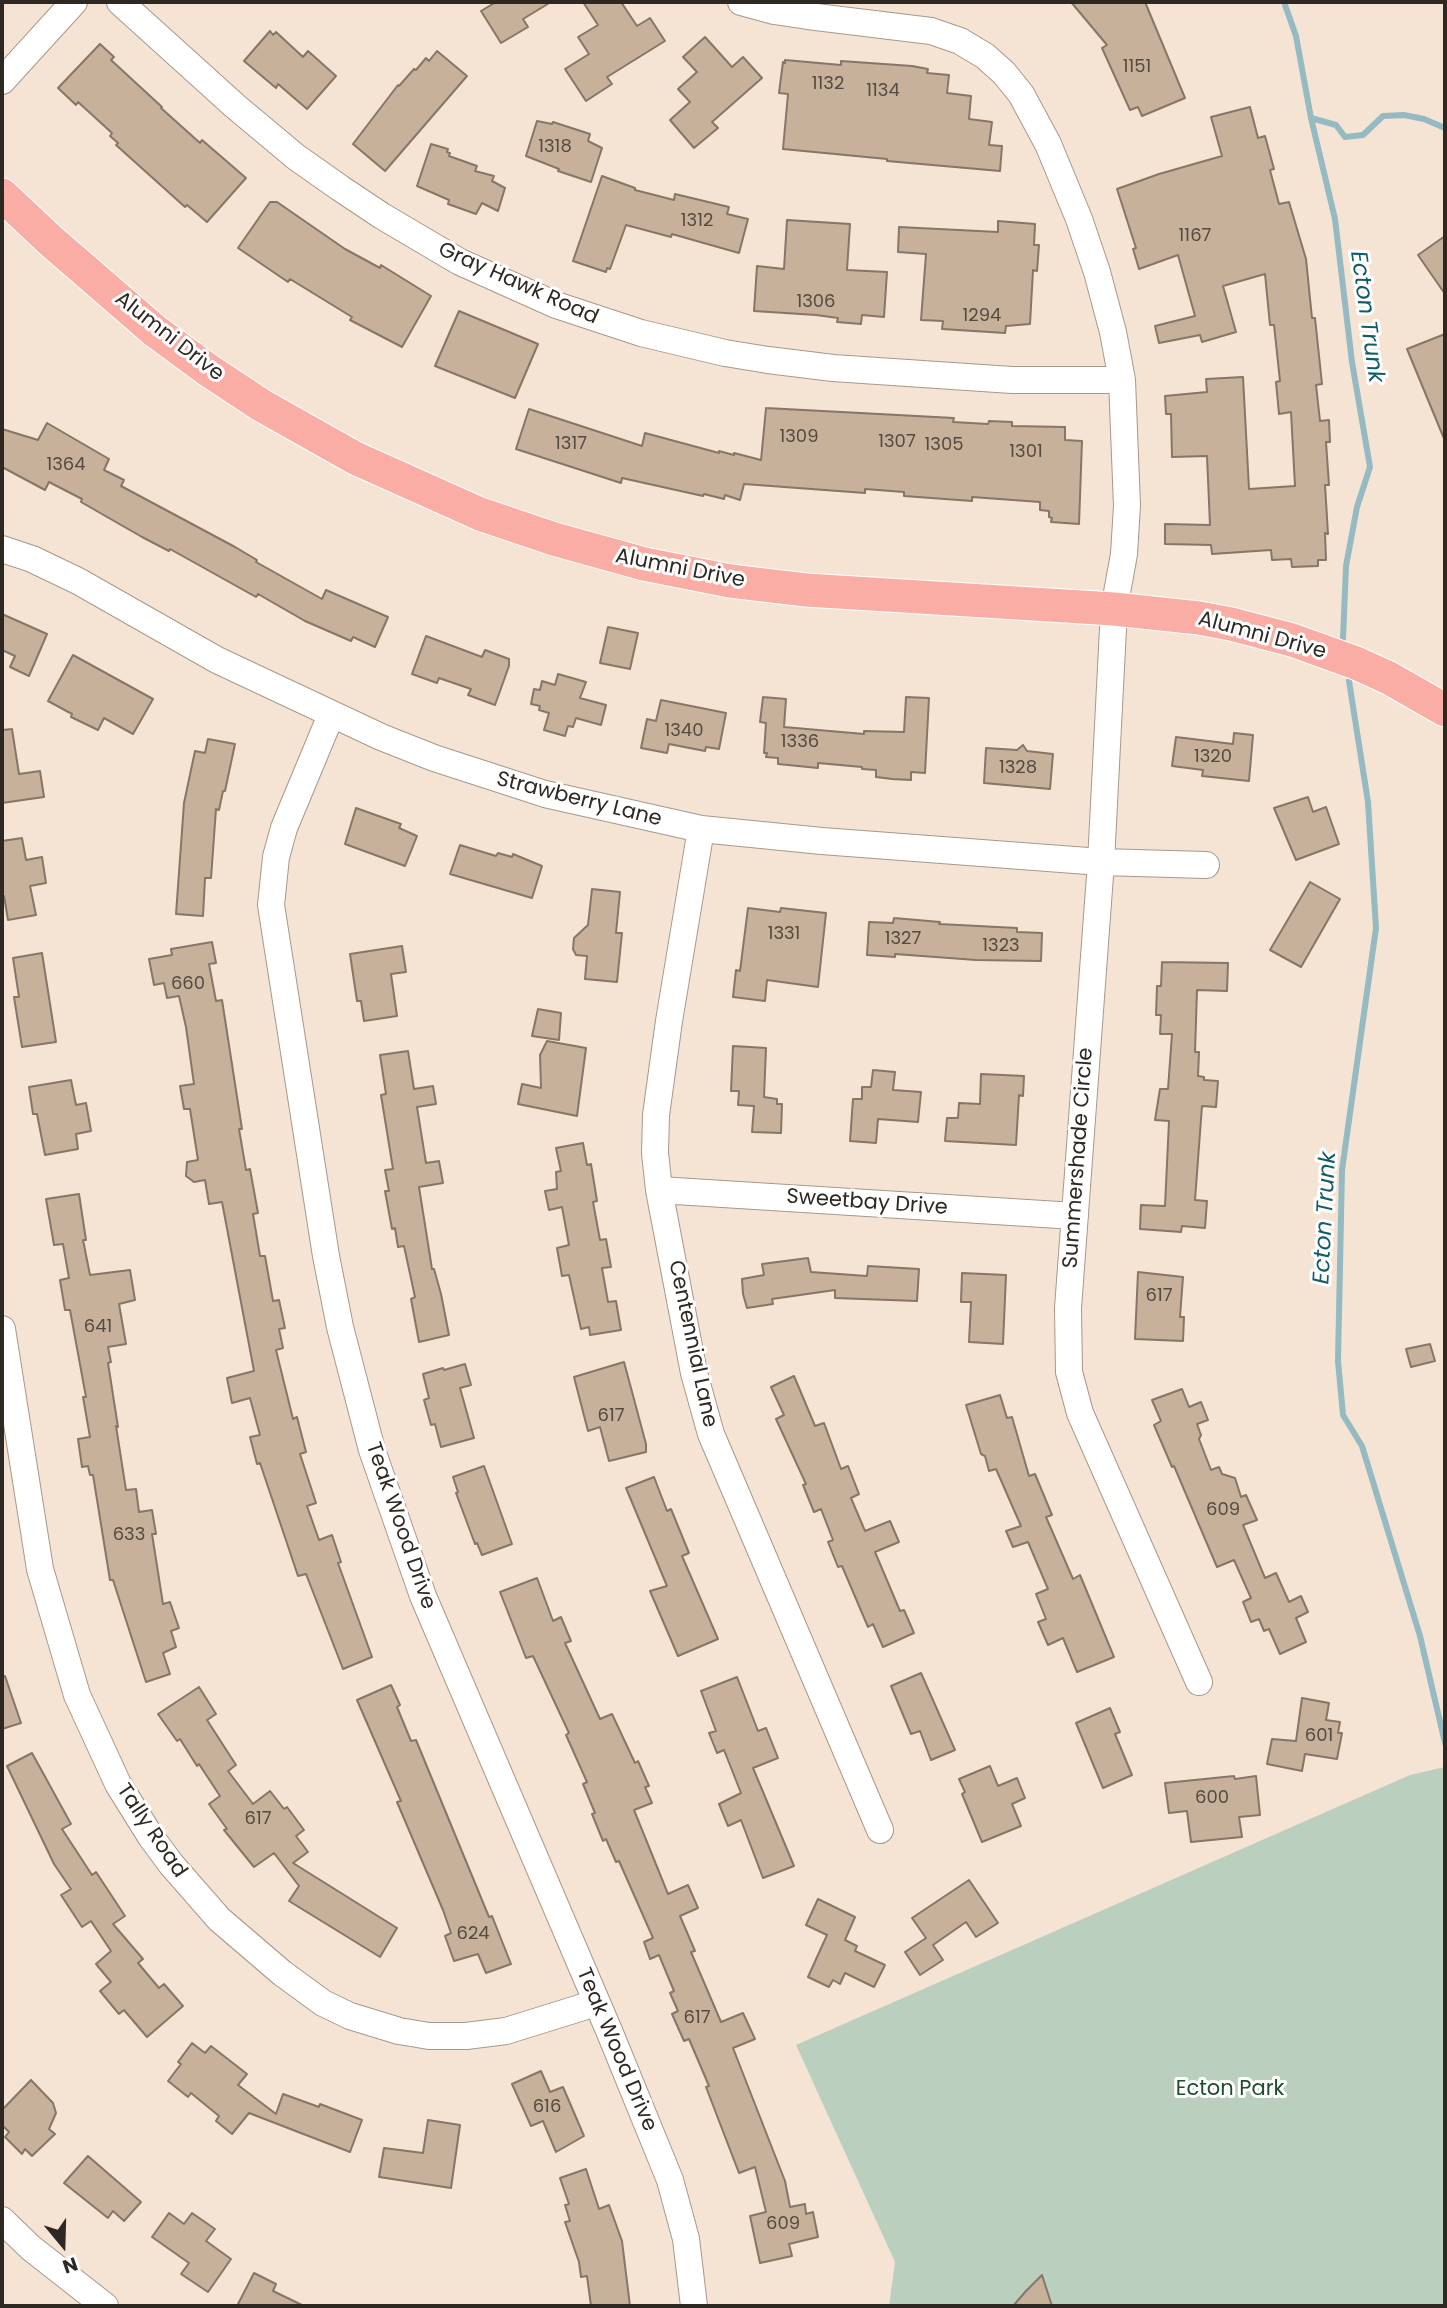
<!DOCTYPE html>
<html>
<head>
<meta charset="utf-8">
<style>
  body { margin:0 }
  #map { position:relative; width:1447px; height:2308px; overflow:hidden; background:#f5e4d4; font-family:Poppins,sans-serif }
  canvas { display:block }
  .frame { position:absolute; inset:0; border:4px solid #2e2822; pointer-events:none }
  .north { position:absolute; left:28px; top:2210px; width:70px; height:70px; -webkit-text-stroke:5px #fff; paint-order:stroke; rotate:161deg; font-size:19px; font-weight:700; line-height:28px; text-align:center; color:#2e2822 }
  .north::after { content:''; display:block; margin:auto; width:24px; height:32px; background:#2e2822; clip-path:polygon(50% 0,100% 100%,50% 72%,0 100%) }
</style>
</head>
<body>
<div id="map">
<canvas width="1447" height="2308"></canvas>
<div class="frame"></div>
<div class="north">N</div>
</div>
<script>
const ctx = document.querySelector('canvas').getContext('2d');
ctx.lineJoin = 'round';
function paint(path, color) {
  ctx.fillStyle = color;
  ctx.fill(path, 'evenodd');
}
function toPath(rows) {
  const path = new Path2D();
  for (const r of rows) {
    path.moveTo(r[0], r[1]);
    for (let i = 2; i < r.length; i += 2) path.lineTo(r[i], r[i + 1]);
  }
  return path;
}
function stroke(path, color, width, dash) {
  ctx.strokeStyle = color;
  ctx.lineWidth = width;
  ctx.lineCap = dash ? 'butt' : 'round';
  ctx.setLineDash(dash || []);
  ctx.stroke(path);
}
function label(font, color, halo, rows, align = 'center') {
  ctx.font = font + ' Poppins,sans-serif';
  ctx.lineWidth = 6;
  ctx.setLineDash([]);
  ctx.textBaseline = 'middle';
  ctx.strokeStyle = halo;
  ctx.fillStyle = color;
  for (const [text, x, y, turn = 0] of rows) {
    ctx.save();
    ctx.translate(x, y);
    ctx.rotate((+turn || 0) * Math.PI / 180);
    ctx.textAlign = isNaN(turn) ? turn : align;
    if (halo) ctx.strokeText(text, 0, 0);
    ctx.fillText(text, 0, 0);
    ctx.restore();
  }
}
paint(toPath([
  [1445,1767,1445,2306,889,2306,895,2262,796,2045,1410,1775]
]), '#bbcfbf');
stroke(toPath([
  [1284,2,1296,36,1311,118,1335,219,1352,362,1370,467,1357,507,1346,566,1343,639],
  [1311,118,1336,125,1345,137,1363,135,1383,116,1404,115,1424,119,1445,128],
  [1349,681,1368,802,1376,928,1342,1170,1338,1361,1343,1415,1362,1446,1420,1636,1445,1743]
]), '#95bac2', 6);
const building = toPath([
  [496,2,551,2,523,19,528,27,501,43,481,11,496,2],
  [583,2,621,2,637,26,650,18,665,41,607,77,612,84,586,101,565,69,589,54,578,37,598,25,583,2],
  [1071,2,1145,2,1185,98,1142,116,1138,107,1130,110,1102,48,1107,45,1071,2],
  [270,31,273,35,276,32,303,57,308,51,336,76,307,109,278,84,276,88,244,61,270,31],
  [705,37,732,67,743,57,762,78,712,122,718,128,694,148,670,120,690,102,678,89,697,72,683,57,705,37],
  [100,44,114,57,111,60,162,107,161,108,200,143,202,140,246,178,207,222,187,205,185,207,116,145,118,143,110,136,112,133,78,102,76,105,58,88,100,44],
  [437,51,467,76,385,171,353,144,398,85,399,86,414,69,416,70,426,58,429,61,437,51],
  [785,60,841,65,841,61,912,66,928,69,927,73,949,75,947,93,971,96,969,119,992,122,989,145,1002,146,1000,171,887,161,887,159,783,149,788,94,779,93,783,62,785,63,785,60],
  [1250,107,1258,138,1265,136,1274,169,1270,170,1279,204,1289,202,1306,259,1312,318,1315,318,1322,384,1316,385,1320,421,1329,420,1330,442,1326,442,1329,485,1325,485,1328,534,1325,533,1326,560,1318,560,1318,566,1292,567,1291,559,1272,560,1271,550,1212,554,1211,545,1165,544,1165,524,1210,525,1207,456,1172,457,1171,414,1166,414,1165,396,1207,392,1206,379,1243,377,1249,489,1295,486,1291,412,1279,414,1276,382,1280,381,1274,325,1270,325,1265,274,1223,286,1236,332,1202,342,1200,335,1159,343,1155,326,1195,316,1178,255,1139,269,1133,249,1136,248,1117,189,1159,174,1222,156,1211,117,1250,107],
  [537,121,552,124,553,122,590,134,588,141,602,148,591,182,558,171,559,169,526,156,537,121],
  [431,144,448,149,447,152,450,153,449,156,477,166,475,171,494,176,492,181,505,188,498,211,482,203,476,214,448,204,449,200,417,186,431,144],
  [602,176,635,188,635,190,674,200,675,194,729,207,727,214,748,219,739,253,672,234,671,237,626,225,610,269,607,268,606,272,573,261,602,176],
  [270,202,277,202,345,249,380,268,381,265,431,296,402,347,350,320,352,317,290,279,288,282,238,248,270,202],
  [787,220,850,224,847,270,887,272,884,317,862,315,861,324,837,322,838,318,816,315,754,311,757,266,784,269,787,220],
  [998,221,1035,224,1034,245,1039,245,1037,271,1033,270,1030,324,1006,326,1005,333,942,329,943,321,921,320,926,254,898,252,899,227,998,232,998,221],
  [1445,236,1445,294,1418,255,1445,236],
  [459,311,538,344,515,398,435,366,459,311],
  [1445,334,1445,441,1407,349,1445,334],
  [766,408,954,418,953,422,988,424,989,421,1012,422,1012,426,1065,427,1065,440,1082,441,1079,524,1051,522,1052,518,1049,517,1049,511,1040,510,1040,502,972,497,972,501,904,496,904,492,865,489,865,493,744,484,740,500,725,495,724,499,704,494,703,496,622,478,621,483,516,449,529,409,642,446,645,433,719,453,719,451,734,455,734,453,761,460,766,408],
  [47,423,109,459,104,470,124,480,121,486,235,547,257,560,256,562,322,599,326,590,388,617,375,647,353,637,351,641,305,621,258,594,256,597,170,549,169,551,142,537,81,502,82,499,49,482,45,490,2,467,2,429,38,440,47,423],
  [2,614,47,634,29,676,10,667,15,656,2,650,2,614],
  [608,627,638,633,630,669,600,663,608,627],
  [426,636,482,657,485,650,509,659,509,666,495,705,468,695,471,689,439,678,437,683,412,674,426,636],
  [73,655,153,699,133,734,104,718,98,730,71,717,72,714,48,701,73,655],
  [558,674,586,682,580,698,606,705,601,725,576,718,573,727,568,726,565,736,544,730,549,713,539,710,540,706,531,704,534,689,540,690,542,681,555,685,558,674],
  [763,697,786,699,784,727,864,734,864,731,904,732,906,697,929,698,925,773,911,772,911,780,892,779,876,777,876,770,862,769,862,767,818,763,818,768,778,764,778,758,766,757,767,753,764,753,766,723,760,722,763,697],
  [661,700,726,713,719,749,706,747,705,751,669,744,667,753,641,748,647,719,656,721,661,700],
  [12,729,19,774,40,771,44,797,2,803,2,730,12,729],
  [1234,733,1253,735,1249,781,1202,776,1203,770,1172,766,1176,737,1233,744,1234,733],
  [208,739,235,744,225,791,223,791,219,810,216,809,211,878,205,878,203,916,176,914,184,803,195,751,205,753,208,739],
  [1023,745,1027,751,1053,754,1050,789,984,783,986,748,1017,750,1023,745],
  [1308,797,1313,812,1326,807,1339,844,1296,860,1274,808,1308,797],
  [356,808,401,824,399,828,417,836,405,866,345,844,356,808],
  [22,838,26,860,42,857,46,883,30,886,36,915,8,920,4,896,2,896,2,841,22,838],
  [460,845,496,856,498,853,512,857,513,854,542,866,532,898,450,874,460,845],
  [1310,882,1340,899,1301,967,1270,950,1310,882],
  [592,889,620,892,616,933,622,933,617,982,585,979,587,956,576,955,573,949,574,938,588,925,592,889],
  [748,908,780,912,781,908,826,913,818,987,767,980,765,1001,733,997,736,970,740,971,748,908],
  [894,918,940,922,939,924,1017,928,1017,932,1042,933,1041,961,976,960,895,954,895,957,867,955,869,922,893,923,894,918],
  [212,942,216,963,209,964,216,1001,222,1000,242,1129,239,1129,246,1170,250,1169,258,1213,253,1214,260,1256,265,1256,273,1301,279,1300,285,1328,279,1329,283,1348,276,1350,293,1419,297,1417,306,1452,300,1454,316,1503,307,1506,319,1540,332,1535,341,1562,338,1563,372,1657,343,1669,306,1574,298,1576,260,1463,257,1464,250,1437,260,1435,250,1398,232,1403,227,1378,254,1371,222,1202,209,1204,205,1180,194,1182,186,1176,187,1162,198,1160,190,1109,184,1109,180,1086,194,1084,186,1027,179,996,167,998,164,983,154,985,149,959,172,955,171,949,212,942],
  [402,946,406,972,391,974,397,1016,364,1021,361,1001,357,1001,350,954,402,946],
  [42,953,56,1042,22,1047,14,997,19,997,13,958,42,953],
  [1162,962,1228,963,1227,991,1197,990,1195,1052,1199,1052,1198,1076,1204,1077,1204,1080,1218,1081,1216,1107,1202,1106,1195,1200,1207,1201,1205,1228,1182,1226,1181,1232,1140,1229,1141,1205,1165,1206,1169,1121,1155,1120,1160,1089,1168,1089,1172,1034,1160,1034,1161,1015,1156,1015,1157,986,1161,986,1162,962],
  [538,1009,561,1013,559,1040,532,1036,538,1009],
  [547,1041,586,1048,577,1116,518,1104,522,1084,541,1088,540,1055,547,1041],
  [733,1046,766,1048,764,1097,777,1099,777,1104,782,1104,781,1133,752,1132,754,1106,738,1105,739,1091,731,1091,733,1046],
  [408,1051,414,1089,433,1086,436,1104,417,1107,426,1163,439,1161,443,1183,419,1187,432,1269,434,1269,441,1294,449,1335,419,1342,411,1299,415,1297,404,1246,398,1247,395,1228,392,1229,385,1191,389,1191,385,1170,393,1169,381,1095,386,1094,380,1055,408,1051],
  [873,1070,895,1072,893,1090,921,1092,918,1122,878,1119,876,1143,850,1141,853,1099,862,1099,862,1087,871,1087,873,1070],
  [981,1074,1024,1076,1023,1096,1019,1095,1016,1145,945,1141,947,1118,958,1118,959,1103,980,1104,981,1074],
  [71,1080,76,1105,86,1103,91,1131,76,1134,78,1149,45,1155,37,1114,33,1114,29,1087,71,1080],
  [583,1143,587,1165,591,1164,597,1201,593,1202,600,1240,606,1239,611,1267,602,1268,608,1302,616,1301,621,1330,590,1335,589,1327,581,1329,569,1275,562,1276,557,1248,569,1245,562,1207,549,1210,545,1191,557,1189,556,1172,561,1171,556,1148,583,1143],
  [79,1194,86,1240,83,1240,90,1275,130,1270,135,1300,119,1304,126,1344,108,1347,111,1362,108,1363,118,1427,116,1426,126,1490,136,1489,139,1512,152,1510,156,1534,152,1534,163,1604,170,1602,179,1628,171,1631,176,1647,163,1653,170,1674,146,1682,113,1580,110,1580,93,1475,90,1475,88,1466,82,1467,78,1439,90,1437,83,1397,86,1397,70,1310,65,1310,60,1280,69,1278,63,1244,54,1245,46,1199,79,1194],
  [808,1258,811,1272,867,1276,868,1266,919,1269,917,1301,835,1298,835,1290,772,1299,773,1304,747,1308,743,1294,742,1279,764,1275,762,1264,808,1258],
  [1138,1272,1183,1277,1180,1317,1184,1317,1183,1341,1135,1339,1138,1272],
  [962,1273,1006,1275,1003,1344,969,1342,971,1302,961,1302,962,1273],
  [1430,1344,1435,1361,1411,1367,1406,1349,1430,1344],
  [624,1362,646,1444,646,1452,609,1461,600,1427,588,1431,574,1377,624,1362],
  [465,1364,471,1385,460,1388,474,1438,441,1447,435,1424,431,1425,424,1400,429,1398,423,1374,443,1368,444,1370,465,1364],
  [794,1376,815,1426,824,1423,841,1469,848,1466,859,1494,851,1498,865,1531,890,1521,899,1542,875,1552,900,1611,904,1610,914,1633,883,1647,873,1624,868,1627,842,1566,838,1567,828,1542,833,1540,821,1509,814,1512,803,1485,806,1484,776,1419,784,1415,771,1387,794,1376],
  [1182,1389,1189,1407,1201,1402,1208,1420,1197,1424,1201,1435,1199,1439,1211,1470,1219,1467,1222,1474,1235,1478,1241,1497,1246,1495,1257,1520,1243,1525,1265,1578,1276,1573,1289,1602,1301,1596,1308,1612,1296,1618,1306,1642,1280,1654,1269,1629,1264,1631,1259,1619,1251,1622,1243,1602,1251,1598,1234,1560,1217,1567,1174,1466,1172,1467,1154,1425,1161,1421,1152,1400,1182,1389],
  [1000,1395,1007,1418,1012,1417,1029,1476,1035,1474,1052,1515,1046,1517,1073,1579,1080,1575,1114,1657,1077,1672,1063,1638,1048,1645,1038,1622,1046,1619,1036,1594,1048,1589,1028,1542,1013,1547,1006,1531,1021,1526,996,1469,989,1471,985,1456,981,1454,966,1405,1000,1395],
  [484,1466,512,1544,482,1555,477,1543,475,1544,456,1493,458,1492,453,1477,484,1466],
  [654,1477,667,1511,671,1509,689,1553,682,1556,718,1639,678,1656,650,1591,667,1586,626,1488,654,1477],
  [537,1578,553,1621,561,1617,571,1641,565,1643,600,1719,612,1714,635,1763,638,1761,649,1786,645,1787,652,1803,634,1810,668,1894,688,1885,698,1908,680,1916,695,1951,691,1952,721,2022,743,2013,755,2039,733,2048,785,2181,790,2207,805,2204,806,2214,813,2212,818,2237,789,2244,792,2256,760,2263,750,2216,766,2212,755,2167,739,2173,706,2087,709,2086,689,2039,684,2041,672,2014,678,2011,670,1993,674,1991,659,1955,650,1959,644,1942,653,1938,619,1861,616,1862,606,1839,603,1841,592,1814,595,1813,583,1784,587,1782,566,1735,569,1733,533,1656,526,1658,500,1592,537,1578],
  [921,1673,955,1750,931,1760,920,1731,911,1734,891,1686,921,1673],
  [5,1676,21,1723,2,1729,2,1677,5,1676],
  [737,1677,758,1731,766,1728,778,1758,753,1768,794,1866,763,1878,741,1820,728,1826,719,1804,741,1793,724,1750,717,1753,709,1733,716,1731,701,1691,737,1677],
  [391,1685,400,1705,397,1707,411,1741,416,1740,489,1917,492,1916,511,1964,486,1973,478,1954,454,1961,445,1936,451,1933,443,1910,397,1802,401,1801,357,1700,391,1685],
  [199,1687,216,1714,207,1720,236,1765,228,1771,253,1804,270,1791,284,1809,287,1807,304,1830,296,1836,308,1852,293,1863,397,1928,380,1957,289,1901,299,1886,274,1853,254,1867,224,1830,227,1829,209,1804,220,1796,199,1764,197,1766,180,1739,177,1741,158,1714,199,1687],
  [1302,1698,1329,1703,1326,1720,1340,1722,1338,1733,1342,1733,1337,1759,1305,1754,1302,1771,1267,1764,1272,1739,1296,1741,1302,1698],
  [1110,1708,1120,1732,1115,1734,1132,1775,1103,1788,1076,1723,1110,1708],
  [32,1753,71,1824,62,1829,92,1875,96,1872,125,1916,113,1924,143,1959,138,1963,159,1988,164,1984,183,2006,147,2037,124,2010,119,2014,100,1991,111,1982,96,1964,111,1951,91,1921,82,1927,61,1895,71,1889,54,1864,7,1766,32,1753],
  [990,1766,998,1786,1017,1778,1025,1798,1012,1804,1021,1826,982,1842,962,1794,965,1792,959,1779,990,1766],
  [1234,1776,1235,1779,1256,1776,1260,1815,1239,1817,1242,1837,1191,1842,1187,1811,1169,1813,1165,1783,1234,1776],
  [969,1880,998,1923,976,1937,966,1922,933,1945,943,1960,920,1975,905,1952,926,1938,912,1918,969,1880],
  [818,1899,855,1917,845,1940,857,1946,855,1951,885,1965,874,1987,845,1973,840,1984,833,1980,829,1987,808,1977,827,1935,806,1925,818,1899],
  [192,2043,205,2053,211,2046,247,2074,238,2085,276,2114,283,2094,319,2107,320,2104,362,2120,350,2152,249,2113,232,2134,216,2121,219,2116,191,2093,188,2097,168,2081,181,2064,178,2062,192,2043],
  [541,2071,550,2092,563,2087,584,2136,556,2152,543,2121,531,2126,512,2084,541,2071],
  [31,2080,53,2103,56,2113,49,2129,55,2134,32,2156,25,2149,22,2154,5,2137,9,2132,2,2125,2,2110,31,2080],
  [428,2120,460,2125,451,2188,379,2177,384,2148,423,2153,428,2120],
  [88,2156,141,2202,124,2221,113,2211,108,2218,64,2183,88,2156],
  [586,2169,599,2209,609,2205,622,2241,630,2306,591,2306,587,2276,581,2277,579,2262,565,2222,570,2221,565,2205,569,2204,560,2178,586,2169],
  [169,2213,184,2224,192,2213,215,2229,206,2241,231,2259,208,2292,181,2274,189,2263,152,2237,169,2213],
  [254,2273,276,2284,273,2291,304,2306,237,2306,254,2273],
  [1042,2275,1052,2306,1013,2306,1026,2291,1042,2275]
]);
paint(building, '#c7b19a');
stroke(building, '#857668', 2);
const minor = toPath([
  [120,2,235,106,296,157,340,188,382,216,460,262,556,305,641,333,725,353,768,360,833,368,1012,380,1122,380],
  [741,2,774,11,808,16,931,31,960,41,985,56,1004,73,1021,94,1048,144,1079,219,1097,272,1113,332,1122,380,1127,506,1124,554,1114,609,1101,862,1068,1308,1069,1372,1080,1413,1199,1682],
  [2,81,74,2],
  [2,549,32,559,78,581,217,660,381,737,434,758,545,794,701,829,822,841,1101,862,1206,865],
  [331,715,284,828,276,857,271,905,326,1256,340,1327,372,1450,423,1596,610,2033,670,2180,686,2239,694,2306],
  [701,829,669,1021,656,1115,655,1153,659,1190,694,1373,711,1434,880,1830],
  [659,1190,1075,1216],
  [2,1329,40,1569,77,1695,118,1784,151,1837,171,1864,219,1919,282,1973,323,2003,350,2016,399,2031,429,2036,466,2036,506,2031,596,2003],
  [2,2220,31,2248,105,2306]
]);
const major = toPath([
  [2,195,51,241,155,331,208,370,261,405,355,458,480,514,554,539,644,564,730,581,806,590,1114,609,1199,618,1231,624,1292,640,1356,663,1389,678,1445,710]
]);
stroke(minor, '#a89889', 28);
stroke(major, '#fff', 35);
stroke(minor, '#fff', 26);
stroke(major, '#f9ada5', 33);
label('18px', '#544a40', null, [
  ["1151",1137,67],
  ["1132",828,84],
  ["1134",883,91],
  ["1318",555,147],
  ["1312",697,221],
  ["1167",1195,236],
  ["1306",816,302],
  ["1294",982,316],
  ["1309",799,437],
  ["1307",897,442],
  ["1317",571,444],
  ["1305",944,445],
  ["1301",1026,452],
  ["1364",66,465],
  ["1340",684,731],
  ["1336",800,742],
  ["1320",1213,757],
  ["1328",1018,768],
  ["1331",784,934],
  ["1327",903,939],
  ["1323",1001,946],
  ["660",188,984],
  ["617",1159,1296],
  ["641",98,1327],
  ["617",611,1416],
  ["609",1223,1510],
  ["633",129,1535],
  ["601",1319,1736],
  ["600",1212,1798],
  ["617",258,1819],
  ["624",473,1934],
  ["617",697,2018],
  ["616",547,2107],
  ["609",783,2224]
]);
label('21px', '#2e2822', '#fff', [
  ["Gray Hawk Road",518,284,24],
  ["Alumni Drive",169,337,38],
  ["Alumni Drive",680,569,11],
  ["Alumni Drive",1262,636,15],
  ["Strawberry Lane",579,800,14],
  ["Summershade Circle",1079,1158,-86],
  ["Sweetbay Drive",867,1203,4],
  ["Centennial Lane",692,1344,78],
  ["Teak Wood Drive",400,1526,71],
  ["Tally Road",151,1831,56],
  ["Teak Wood Drive",616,2050,67]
]);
label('21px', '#204c2d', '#fff', [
  ["Ecton Park",1230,2090]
]);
label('italic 23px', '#105d69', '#fff', [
  ["Ecton Trunk",1366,317,82],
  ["Ecton Trunk",1326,1218,-87]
]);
</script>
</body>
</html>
